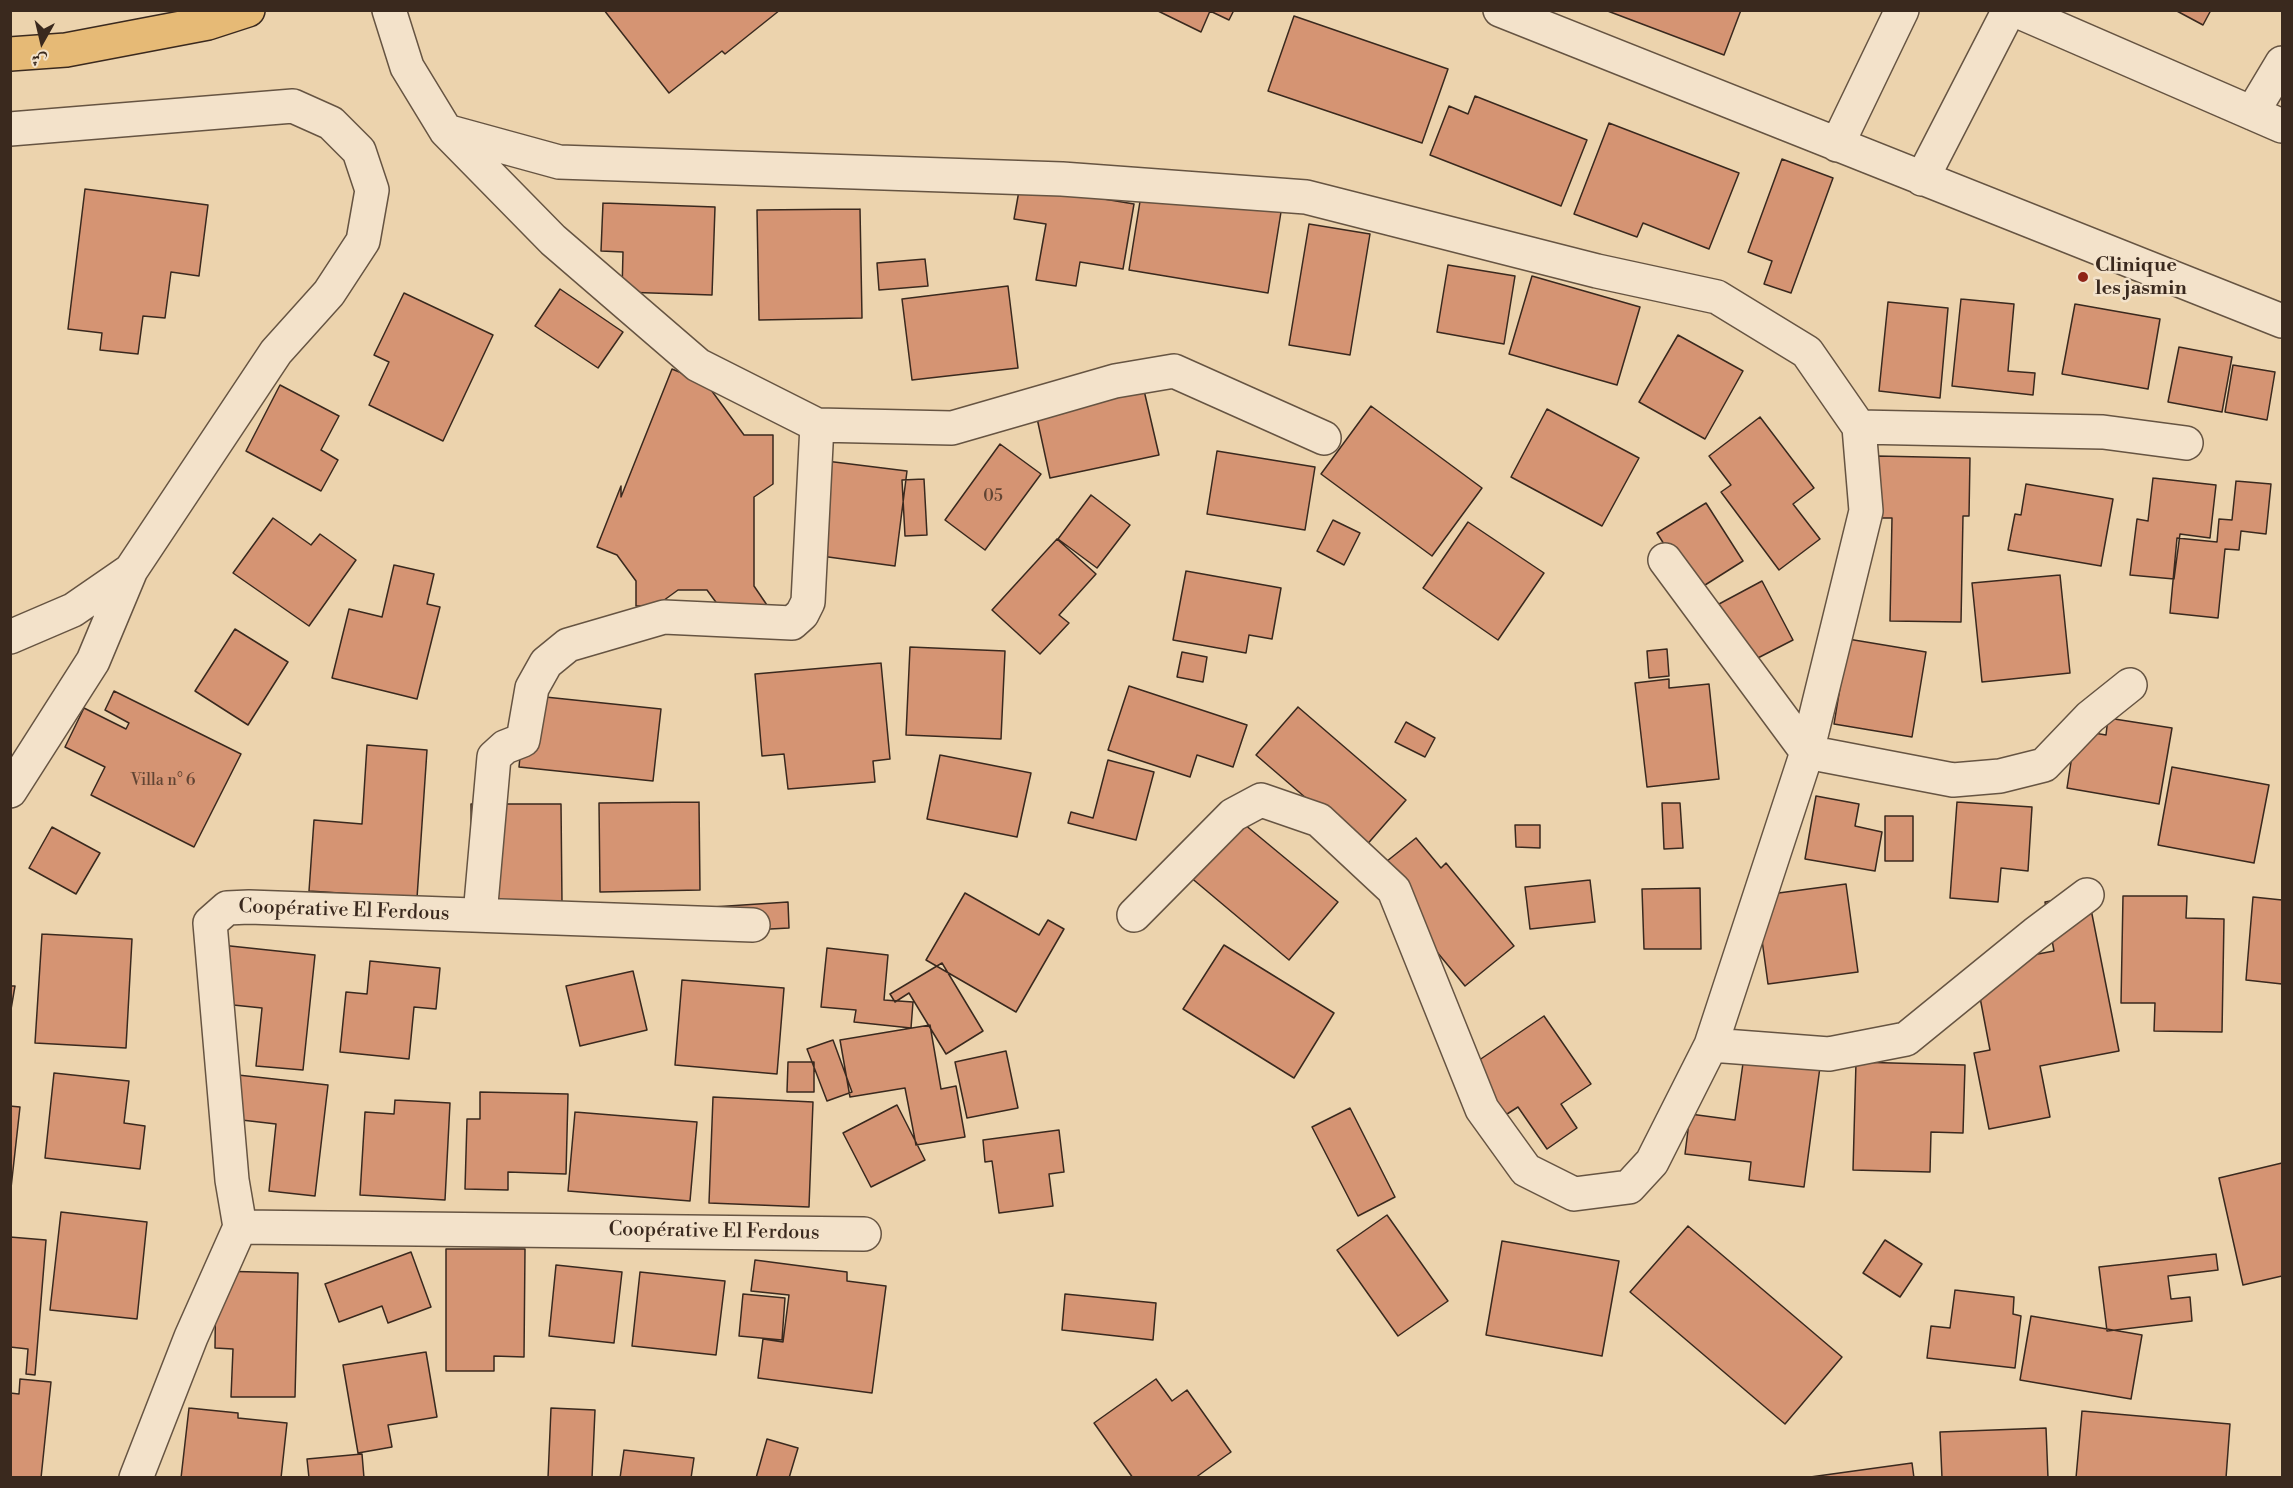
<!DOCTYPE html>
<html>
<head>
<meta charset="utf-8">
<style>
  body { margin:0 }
  #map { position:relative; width:2293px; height:1488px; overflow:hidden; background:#ecd3ad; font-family:"Libre Bodoni",Amiri,serif }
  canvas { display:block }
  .frame { position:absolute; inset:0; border:12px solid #3a291e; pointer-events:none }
  .north { position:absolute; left:12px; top:12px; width:60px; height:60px; -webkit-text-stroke:4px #f3e2ca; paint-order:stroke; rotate:188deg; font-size:16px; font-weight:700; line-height:24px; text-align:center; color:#3a291e }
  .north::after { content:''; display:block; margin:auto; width:21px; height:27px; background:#3a291e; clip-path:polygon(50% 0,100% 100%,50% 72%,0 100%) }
</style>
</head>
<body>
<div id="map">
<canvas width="2293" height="1488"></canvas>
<div class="frame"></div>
<div class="north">ش</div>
</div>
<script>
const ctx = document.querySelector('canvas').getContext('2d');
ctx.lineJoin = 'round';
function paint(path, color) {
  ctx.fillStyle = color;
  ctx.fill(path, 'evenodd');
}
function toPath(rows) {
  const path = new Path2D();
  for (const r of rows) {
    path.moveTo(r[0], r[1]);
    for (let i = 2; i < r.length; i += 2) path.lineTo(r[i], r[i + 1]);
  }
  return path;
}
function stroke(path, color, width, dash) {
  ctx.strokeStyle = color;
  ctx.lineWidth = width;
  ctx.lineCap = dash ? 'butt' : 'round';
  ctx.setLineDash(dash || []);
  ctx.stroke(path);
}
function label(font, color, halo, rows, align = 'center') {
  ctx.font = font + ' "Libre Bodoni",serif';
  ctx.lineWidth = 5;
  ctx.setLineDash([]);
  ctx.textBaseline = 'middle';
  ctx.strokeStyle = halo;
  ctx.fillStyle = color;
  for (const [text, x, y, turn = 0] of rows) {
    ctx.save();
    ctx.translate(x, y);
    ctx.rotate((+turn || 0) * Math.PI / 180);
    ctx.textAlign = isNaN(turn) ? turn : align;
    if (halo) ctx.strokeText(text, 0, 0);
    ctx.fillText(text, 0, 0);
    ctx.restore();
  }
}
const building = toPath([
  [604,10,780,10,725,54,722,51,669,93,604,10],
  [1156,10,1234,10,1229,20,1210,11,1201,32,1156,10],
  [1605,10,1741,10,1724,55,1605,10],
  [2175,10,2211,10,2203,25,2175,10],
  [1294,16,1448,69,1422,143,1268,91,1294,16],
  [1475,96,1587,140,1561,206,1430,155,1449,106,1468,114,1475,96],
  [1609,123,1739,173,1709,249,1643,223,1637,237,1574,214,1609,123],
  [1782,159,1833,178,1791,293,1764,284,1772,261,1748,252,1782,159],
  [1020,185,1134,204,1123,269,1080,262,1076,286,1036,280,1046,224,1014,219,1020,185],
  [85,189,208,205,199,276,171,272,165,318,143,316,138,354,100,350,102,333,68,329,85,189],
  [1142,189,1281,212,1268,293,1129,270,1142,189],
  [603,203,715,207,712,295,622,292,623,252,601,251,603,203],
  [860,209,862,318,759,320,757,210,860,209],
  [1309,224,1370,234,1350,355,1289,345,1309,224],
  [925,259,928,286,879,290,877,263,925,259],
  [1448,265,1515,276,1504,344,1437,332,1448,265],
  [1532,276,1640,307,1617,385,1509,354,1532,276],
  [1008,286,1018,368,912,380,902,299,1008,286],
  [560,289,623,332,598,368,535,326,560,289],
  [404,293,493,335,443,441,369,405,389,362,374,355,404,293],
  [1961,299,2014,304,2008,371,2035,373,2033,395,1952,386,1961,299],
  [1888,302,1948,308,1940,398,1879,391,1888,302],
  [2075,304,2160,319,2148,389,2062,374,2075,304],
  [1678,335,1743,371,1705,439,1639,402,1678,335],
  [2179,347,2232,357,2222,412,2168,402,2179,347],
  [2233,365,2275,372,2267,420,2225,412,2233,365],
  [672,369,706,383,744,435,773,435,773,484,754,497,754,586,771,611,729,620,707,590,678,590,656,606,636,606,636,581,617,555,597,547,621,486,621,497,672,369],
  [280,385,339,416,321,450,338,460,321,491,246,451,280,385],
  [1143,386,1159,455,1050,478,1035,409,1143,386],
  [1371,406,1482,488,1432,556,1321,474,1371,406],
  [1547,409,1639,458,1602,526,1511,477,1547,409],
  [1760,417,1814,488,1793,504,1820,539,1779,570,1721,492,1731,485,1709,456,1760,417],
  [1000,444,1041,474,985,550,945,520,1000,444],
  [1217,451,1315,467,1305,530,1207,514,1217,451],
  [1877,456,1970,458,1969,516,1963,516,1961,622,1890,621,1892,518,1876,518,1877,456],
  [818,460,907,471,895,566,806,554,818,460],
  [2153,478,2216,485,2210,538,2180,534,2174,579,2130,575,2137,519,2148,521,2153,478],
  [924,479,927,535,905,536,902,480,924,479],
  [2236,481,2271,484,2266,534,2241,531,2239,550,2225,549,2218,618,2170,613,2177,538,2217,542,2219,519,2232,520,2236,481],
  [2026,484,2113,499,2101,566,2008,550,2015,514,2021,515,2026,484],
  [1091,495,1130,525,1097,568,1058,539,1091,495],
  [1706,503,1743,561,1694,592,1657,533,1706,503],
  [273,518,311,545,320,534,356,560,309,626,233,573,273,518],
  [1333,520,1360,533,1344,565,1317,551,1333,520],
  [1468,522,1544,573,1498,640,1423,588,1468,522],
  [1057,539,1096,574,1059,615,1069,623,1040,654,992,610,1057,539],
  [394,565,434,574,427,604,440,607,417,699,332,678,349,609,382,617,394,565],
  [1186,571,1281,588,1272,639,1249,635,1246,653,1173,640,1186,571],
  [2060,575,2070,673,1982,682,1972,583,2060,575],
  [1762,581,1793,640,1750,662,1719,604,1762,581],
  [235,629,288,662,248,725,195,691,235,629],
  [1848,639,1926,652,1912,737,1834,724,1848,639],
  [910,647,1005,651,1001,739,906,735,910,647],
  [1667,649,1669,676,1649,678,1647,651,1667,649],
  [1182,652,1207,657,1203,682,1177,677,1182,652],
  [881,663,890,759,873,761,875,782,788,789,784,754,762,756,755,674,881,663],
  [1669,679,1669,688,1709,684,1719,779,1647,787,1635,683,1669,679],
  [1129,686,1247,725,1233,767,1197,755,1190,777,1108,750,1129,686],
  [114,691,241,754,194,847,91,795,105,767,65,747,84,708,126,729,129,723,105,710,114,691],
  [526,695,661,709,653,781,519,767,526,695],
  [1298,707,1406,800,1364,848,1256,755,1298,707],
  [2108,718,2172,728,2159,804,2067,788,2076,730,2106,735,2108,718],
  [1406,722,1435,738,1425,757,1395,742,1406,722],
  [367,745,427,750,417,898,309,891,314,820,362,824,367,745],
  [940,755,1031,773,1017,837,927,819,940,755],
  [1108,760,1154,772,1136,840,1068,823,1071,812,1093,818,1108,760],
  [2172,767,2269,785,2254,863,2158,845,2172,767],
  [1816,796,1859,804,1855,826,1882,832,1875,871,1805,859,1816,796],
  [699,802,700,890,600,892,599,803,699,802],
  [1957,802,2032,807,2028,871,2001,868,1998,902,1950,898,1957,802],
  [1662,803,1680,803,1683,848,1664,849,1662,803],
  [471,804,561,804,562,903,472,903,471,804],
  [1885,816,1913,816,1913,861,1885,861,1885,816],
  [1238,819,1338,902,1289,960,1189,876,1238,819],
  [1515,825,1540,825,1540,848,1516,847,1515,825],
  [52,827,100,853,76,894,29,868,52,827],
  [1416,838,1441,868,1446,863,1514,946,1465,986,1372,873,1416,838],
  [1590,880,1595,922,1530,929,1525,887,1590,880],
  [1846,884,1858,972,1768,984,1756,896,1846,884],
  [1700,888,1701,949,1644,949,1642,889,1700,888],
  [965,893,1039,935,1048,920,1064,929,1016,1012,926,960,965,893],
  [2088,894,2119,1051,2040,1066,2050,1117,1989,1129,1974,1053,1990,1050,1974,966,2054,951,2045,902,2088,894],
  [2123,896,2187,896,2186,918,2224,919,2222,1032,2154,1031,2155,1003,2121,1003,2123,896],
  [2253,897,2282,900,2282,984,2246,980,2253,897],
  [788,902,789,928,714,932,713,907,788,902],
  [42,934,132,939,126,1048,35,1043,42,934],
  [221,945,315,955,303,1070,256,1066,262,1008,214,1003,221,945],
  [1224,945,1334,1013,1294,1078,1183,1009,1224,945],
  [827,948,888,955,884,1000,913,1002,911,1028,854,1022,856,1010,821,1007,827,948],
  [370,961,440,968,436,1009,414,1007,409,1059,340,1052,346,992,367,994,370,961],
  [942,963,983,1031,946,1054,909,993,895,1002,890,994,942,963],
  [633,971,647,1030,580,1046,566,986,633,971],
  [682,980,784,988,777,1074,675,1065,682,980],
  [10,986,15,986,10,1015,10,986],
  [1544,1016,1591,1084,1561,1104,1577,1128,1547,1149,1518,1107,1504,1116,1469,1067,1544,1016],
  [930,1025,941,1089,956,1086,965,1137,916,1145,905,1088,850,1097,840,1040,930,1025],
  [833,1040,852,1092,827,1101,807,1049,833,1040],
  [1746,1042,1822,1052,1804,1187,1749,1180,1751,1162,1685,1154,1690,1114,1735,1120,1746,1042],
  [1006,1051,1018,1108,967,1118,955,1062,1006,1051],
  [788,1062,814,1062,814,1092,787,1092,788,1062],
  [1856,1062,1965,1065,1963,1133,1931,1132,1930,1172,1853,1170,1856,1062],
  [54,1073,129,1081,124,1123,145,1126,140,1169,45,1158,54,1073],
  [238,1075,328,1085,315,1196,269,1191,276,1124,233,1119,238,1075],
  [480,1092,568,1094,566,1174,508,1172,508,1190,465,1189,467,1119,480,1119,480,1092],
  [713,1097,813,1102,809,1207,709,1203,713,1097],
  [395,1100,450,1103,445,1200,360,1195,365,1112,394,1114,395,1100],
  [897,1105,925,1160,871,1187,843,1133,897,1105],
  [10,1106,20,1107,10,1197,10,1106],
  [1350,1108,1395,1197,1358,1216,1312,1127,1350,1108],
  [575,1112,697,1122,690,1201,568,1191,575,1112],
  [1059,1130,1064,1172,1049,1174,1053,1206,999,1213,992,1161,985,1162,983,1140,1059,1130],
  [2282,1163,2282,1276,2243,1285,2219,1178,2282,1163],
  [61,1212,147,1222,137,1319,50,1310,61,1212],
  [1387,1215,1448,1301,1398,1336,1337,1250,1387,1215],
  [1688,1226,1842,1357,1785,1424,1630,1292,1688,1226],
  [10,1237,46,1240,35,1375,26,1374,28,1349,10,1347,10,1237],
  [1885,1240,1922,1264,1900,1297,1863,1273,1885,1240],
  [1502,1241,1619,1261,1602,1356,1486,1335,1502,1241],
  [446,1249,525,1249,524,1357,494,1356,494,1371,446,1371,446,1249],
  [411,1252,431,1307,388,1323,382,1306,339,1322,325,1284,411,1252],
  [2216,1254,2218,1270,2168,1276,2171,1299,2190,1297,2192,1321,2107,1331,2099,1267,2216,1254],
  [755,1260,847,1272,847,1281,886,1286,872,1393,758,1378,763,1339,783,1342,789,1295,751,1291,755,1260],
  [556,1265,622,1272,614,1343,549,1336,556,1265],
  [216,1271,298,1273,295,1397,231,1397,233,1349,215,1348,216,1271],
  [640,1272,725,1281,716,1355,632,1346,640,1272],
  [1955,1290,2014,1297,2013,1314,2021,1316,2015,1368,1927,1358,1931,1326,1950,1328,1955,1290],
  [743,1294,785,1298,782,1340,739,1336,743,1294],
  [1065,1294,1156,1303,1153,1340,1062,1330,1065,1294],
  [2031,1316,2142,1335,2131,1399,2020,1380,2031,1316],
  [426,1352,437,1417,388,1425,392,1447,358,1453,343,1365,426,1352],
  [20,1379,51,1382,41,1478,10,1477,10,1393,19,1394,20,1379],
  [1156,1379,1172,1401,1187,1390,1231,1452,1195,1478,1133,1478,1094,1423,1156,1379],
  [189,1408,238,1413,238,1418,287,1423,281,1478,181,1478,189,1408],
  [551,1408,595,1410,592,1478,548,1478,551,1408],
  [2082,1411,2230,1424,2226,1478,2076,1478,2082,1411],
  [2046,1428,2048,1478,1942,1478,1940,1432,2046,1428],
  [767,1439,798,1448,789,1478,756,1478,767,1439],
  [624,1450,694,1458,691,1478,620,1478,624,1450],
  [362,1454,364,1478,309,1478,307,1459,362,1454],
  [1912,1463,1914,1478,1803,1478,1912,1463]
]);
paint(building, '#d59473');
stroke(building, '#3a291e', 1.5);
const minor = toPath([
  [389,10,407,67,446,131,559,162,1062,179,1306,197,1597,271,1717,297,1807,352,1859,427,1866,511,1807,752,1711,1045,1652,1162,1629,1187,1574,1194,1526,1170,1482,1109,1394,890,1319,820,1261,800,1233,815,1134,915],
  [1500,10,2282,321],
  [2015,10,2282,126],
  [2252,113,2282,63],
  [10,129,293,106,331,123,359,151,372,190,363,241,329,293,276,352,131,570,93,661,10,791],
  [446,131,553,240,698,365,817,425,952,428,1115,381,1174,371,1324,438],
  [1837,145,1902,10],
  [1922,179,2009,10],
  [1859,427,2103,432,2186,443],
  [1665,560,1807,752,1953,780,2000,776,2044,765,2090,717,2130,685],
  [10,637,73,610,131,570],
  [480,915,494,757,505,747,523,740,532,688,546,663,568,645,664,617,792,623,802,614,808,602,817,425],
  [1711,1045,1829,1054,1906,1039,2035,934,2087,895],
  [240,1227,864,1234],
  [136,1478,191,1337,240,1227,232,1180,210,923,227,908,249,907,753,925]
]);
const major = toPath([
  [10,54,66,50,208,23,248,10]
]);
stroke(minor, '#665442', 36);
stroke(major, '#3a291e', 36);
stroke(minor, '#f3e2ca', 33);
stroke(major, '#e6ba76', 33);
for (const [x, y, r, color] of [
  [2083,277,6,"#8f2418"]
]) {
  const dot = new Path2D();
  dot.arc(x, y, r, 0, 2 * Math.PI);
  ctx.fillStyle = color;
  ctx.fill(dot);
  stroke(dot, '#f3e2ca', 2);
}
label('16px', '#614433', null, [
  ["05",993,497],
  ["Villa n° 6",163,781]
]);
label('bold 20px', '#3a291e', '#f3e2ca', [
  ["Clinique",2095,266],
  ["les jasmin",2095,289]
], 'left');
label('20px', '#3a291e', '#f3e2ca', [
  ["Coopérative El Ferdous",344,911,2],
  ["Coopérative El Ferdous",714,1232,1]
]);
</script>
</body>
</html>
